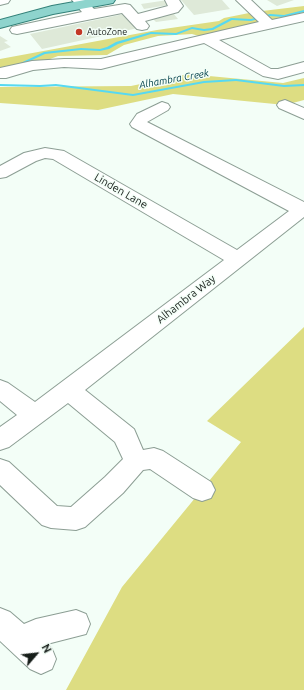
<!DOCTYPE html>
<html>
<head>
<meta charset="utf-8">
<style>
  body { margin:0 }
  #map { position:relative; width:304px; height:690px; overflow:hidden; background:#f3fef7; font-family:Ubuntu,sans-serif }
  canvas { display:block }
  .north { position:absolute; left:16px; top:634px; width:40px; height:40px; -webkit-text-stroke:3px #f3fef7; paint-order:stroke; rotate:62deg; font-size:11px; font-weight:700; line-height:16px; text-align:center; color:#161d19 }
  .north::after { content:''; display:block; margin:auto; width:14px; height:18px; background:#161d19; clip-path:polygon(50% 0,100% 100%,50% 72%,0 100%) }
</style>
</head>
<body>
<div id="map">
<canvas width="304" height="690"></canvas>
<div class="north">N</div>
</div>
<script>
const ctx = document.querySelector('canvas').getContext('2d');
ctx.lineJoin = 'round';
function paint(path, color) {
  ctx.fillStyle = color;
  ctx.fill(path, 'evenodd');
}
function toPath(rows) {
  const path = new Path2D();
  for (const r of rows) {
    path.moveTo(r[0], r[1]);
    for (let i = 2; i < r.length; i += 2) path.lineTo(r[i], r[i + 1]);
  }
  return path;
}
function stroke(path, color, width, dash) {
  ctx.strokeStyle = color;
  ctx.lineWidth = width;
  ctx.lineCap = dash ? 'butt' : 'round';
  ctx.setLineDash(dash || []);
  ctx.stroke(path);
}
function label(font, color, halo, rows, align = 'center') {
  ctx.font = font + ' Ubuntu,sans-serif';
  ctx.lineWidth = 3;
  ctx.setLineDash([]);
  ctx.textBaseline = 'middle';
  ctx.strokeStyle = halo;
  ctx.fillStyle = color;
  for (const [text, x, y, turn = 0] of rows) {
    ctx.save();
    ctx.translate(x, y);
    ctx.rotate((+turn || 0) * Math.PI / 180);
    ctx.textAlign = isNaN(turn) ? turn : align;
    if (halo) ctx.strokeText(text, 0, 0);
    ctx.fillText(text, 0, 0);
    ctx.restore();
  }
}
paint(toPath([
  [304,6,304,17,206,38,192,34,158,36,124,45,107,55,58,56,32,66,0,73,0,59,157,30,219,21,224,18,254,12],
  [188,74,283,83,304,78,304,100,285,105,173,94,98,110,0,103,0,87,131,86],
  [304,327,304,690,66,690,122,587,241,442,207,421]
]), '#dddd82');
paint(toPath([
  [304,10,304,12,284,17,270,16,251,21,232,20,213,30,204,31,192,29,176,35,151,34,118,44,109,49,100,51,81,50,45,54,17,67,14,66,44,52,81,48,100,49,107,47,116,42,151,32,176,33,192,27,204,29,212,28,231,18,251,19,270,14,284,15,304,10],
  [236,79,284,85,304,84,304,86,284,87,236,81,204,83,133,96,56,86,40,87,0,86,0,84,40,85,56,84,133,94,204,81,236,79]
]), '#56d9f2');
paint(toPath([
  [168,0,170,0,174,4,144,9,141,4],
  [181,0,222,0,230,9,194,15],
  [267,0,294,0,277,6],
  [173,13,178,19,156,22,151,17],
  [124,14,138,28,42,49,30,34],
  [0,36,8,41,4,42,11,47,0,51]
]), '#dee9d8');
const minor = toPath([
  [0,0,10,0,8,3,0,5,0,0],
  [72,0,86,0,94,9,125,4,130,5,138,14,168,6,165,0,179,0,183,6,178,12,145,21,149,26,147,29,142,30,137,29,122,13,17,34,12,33,10,30,12,27,82,12,72,0],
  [236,0,251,0,272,20,304,13,304,21,219,40,271,69,278,69,304,62,304,72,278,79,263,76,204,43,101,69,64,67,33,70,6,78,0,78,0,68,32,61,64,59,101,59,259,22,236,0],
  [285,100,304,108,304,119,279,108,277,105,279,102,285,100],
  [162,102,168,104,170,107,168,110,147,122,304,202,304,217,85,390,134,429,143,450,154,448,163,451,211,482,215,490,211,498,202,501,193,498,150,469,143,470,123,493,85,527,76,530,51,528,42,525,0,485,0,459,9,462,57,506,71,507,105,477,123,459,115,442,68,403,9,447,0,450,0,427,17,415,0,401,0,380,8,383,35,402,224,260,53,159,45,158,36,161,6,177,0,178,0,166,24,153,45,148,64,151,237,250,289,211,132,127,130,124,137,114,162,102],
  [0,608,10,612,24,624,36,619,76,610,86,614,90,624,86,634,47,644,52,649,56,659,52,669,41,674,30,669,0,641,0,608]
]);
const major = toPath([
  [85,0,115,0,113,3,108,4,53,14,0,28,0,20,52,6,85,0]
]);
stroke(minor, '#8c9e94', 2);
stroke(major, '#338179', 2);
paint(minor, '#fff');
paint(major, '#8ed4cd');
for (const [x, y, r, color] of [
  [79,32,4,"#c33726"]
]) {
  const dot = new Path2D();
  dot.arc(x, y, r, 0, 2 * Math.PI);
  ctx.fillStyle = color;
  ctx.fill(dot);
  stroke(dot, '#f3fef7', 1.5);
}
label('9px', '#161d19', '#f3fef7', [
  ["AutoZone",87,32]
], 'left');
label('italic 10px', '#02414b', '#f3fef7', [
  ["Alhambra Creek",174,79,-10]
]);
label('11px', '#161d19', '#f3fef7', [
  ["Linden Lane",121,191,30],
  ["Alhambra Way",186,299,-38]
]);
</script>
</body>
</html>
